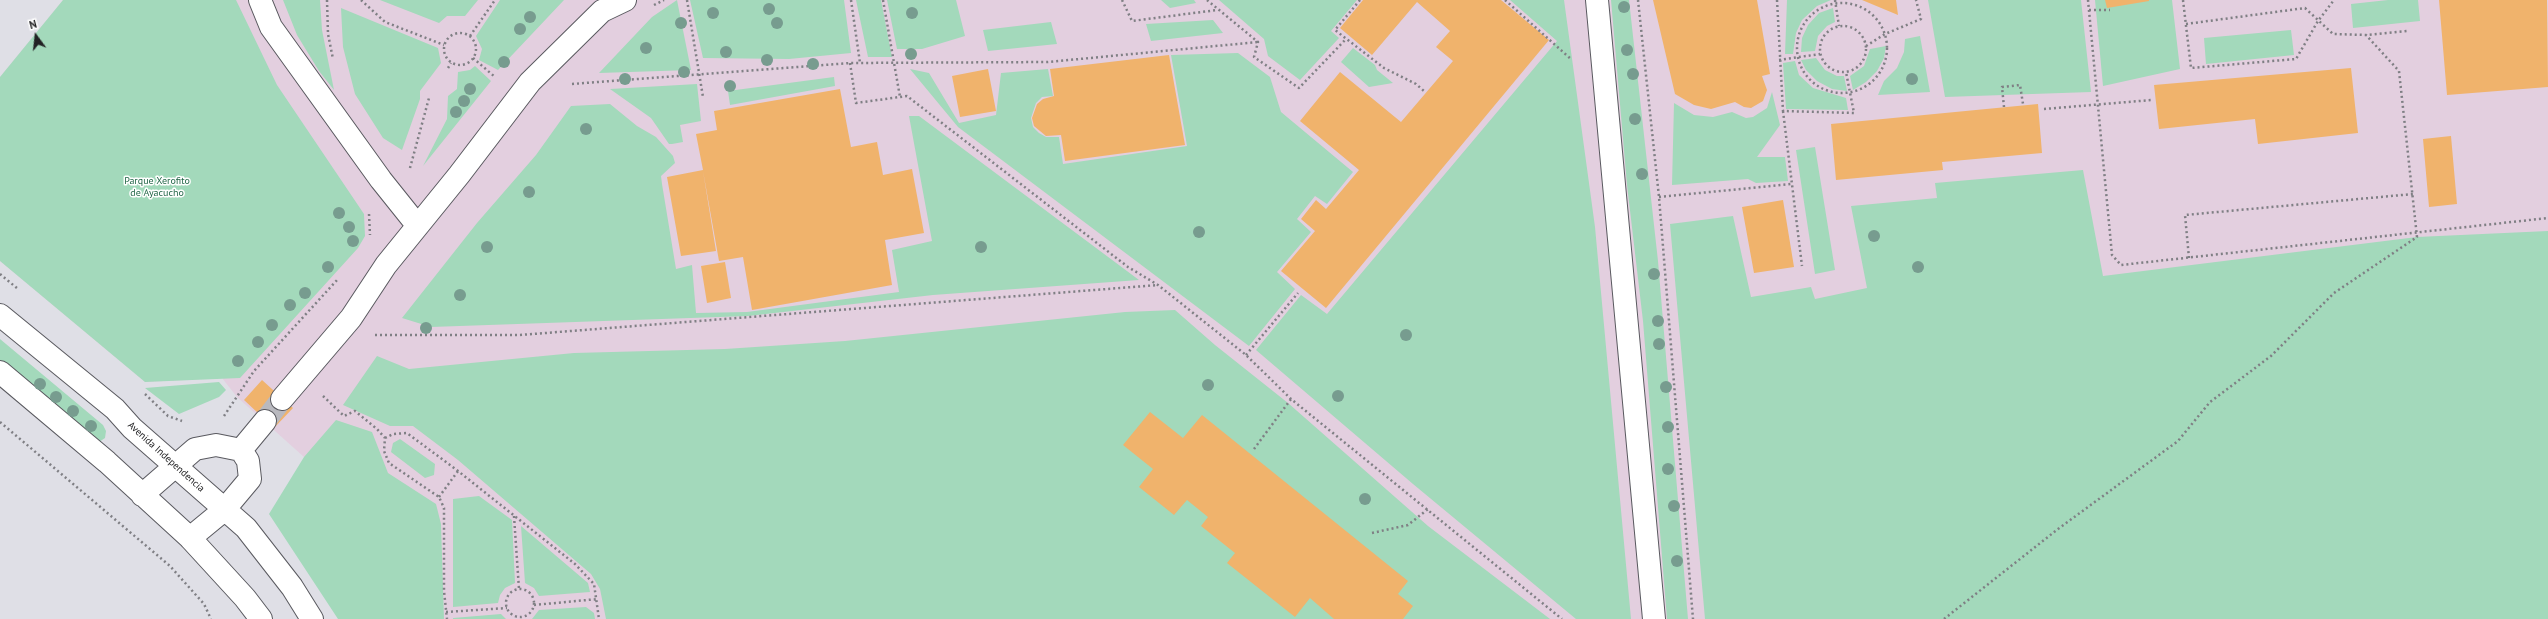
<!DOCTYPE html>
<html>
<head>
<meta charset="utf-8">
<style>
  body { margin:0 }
  #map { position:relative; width:2548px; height:619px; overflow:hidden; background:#dfdfe6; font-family:"PT Sans",sans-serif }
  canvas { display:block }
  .north { position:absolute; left:16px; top:16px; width:40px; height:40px; -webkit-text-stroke:3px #fff; paint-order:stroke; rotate:345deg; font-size:11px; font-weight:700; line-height:16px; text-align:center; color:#222224 }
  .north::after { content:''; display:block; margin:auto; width:14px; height:18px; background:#222224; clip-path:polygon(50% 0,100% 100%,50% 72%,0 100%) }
</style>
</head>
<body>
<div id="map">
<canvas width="2548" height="619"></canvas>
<div class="north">N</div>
</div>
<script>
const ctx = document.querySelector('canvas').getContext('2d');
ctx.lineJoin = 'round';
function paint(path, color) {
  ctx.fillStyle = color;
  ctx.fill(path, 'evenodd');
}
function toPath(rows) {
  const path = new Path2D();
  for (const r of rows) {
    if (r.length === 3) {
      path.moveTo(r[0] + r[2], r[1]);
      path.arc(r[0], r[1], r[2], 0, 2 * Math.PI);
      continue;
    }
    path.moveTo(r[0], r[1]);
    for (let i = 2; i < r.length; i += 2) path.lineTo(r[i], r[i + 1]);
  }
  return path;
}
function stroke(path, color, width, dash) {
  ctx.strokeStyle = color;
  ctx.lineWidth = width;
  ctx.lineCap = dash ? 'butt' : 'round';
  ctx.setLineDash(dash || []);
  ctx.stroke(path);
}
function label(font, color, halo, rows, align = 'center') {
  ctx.font = font + ' "PT Sans",sans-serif';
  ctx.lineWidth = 3;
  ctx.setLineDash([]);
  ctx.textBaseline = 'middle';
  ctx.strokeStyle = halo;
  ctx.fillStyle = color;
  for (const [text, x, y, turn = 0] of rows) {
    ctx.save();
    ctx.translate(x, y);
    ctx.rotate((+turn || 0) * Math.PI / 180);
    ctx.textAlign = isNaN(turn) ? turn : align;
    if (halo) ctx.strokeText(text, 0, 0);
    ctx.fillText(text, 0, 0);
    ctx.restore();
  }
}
paint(toPath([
  [63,0,2548,0,2548,619,396,619,391,507,304,457,237,397,222,378,145,382,0,261,0,77]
]), '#e3cfdf');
paint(toPath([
  [63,0,236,0,277,85,364,214,365,236,358,248,240,378,145,382,0,261,0,77],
  [283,0,320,0,322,30,334,90,319,71,297,35],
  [380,0,478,0,465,16,447,16,439,23],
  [500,0,564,0,498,70,479,60,482,49,476,36],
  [677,0,691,70,599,73,652,17],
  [690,0,844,0,851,53,789,59,703,58],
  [856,0,881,0,892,57,868,57],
  [887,0,956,0,965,36,922,49,897,49],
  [1161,0,1194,0,1196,3,1170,8],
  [1219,0,1357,0,1331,31,1339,38,1300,80,1268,56,1264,39],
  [1510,0,1564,0,1595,227,1631,619,1576,619,1413,484,1256,350,1301,295,1327,314,1557,41],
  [1611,0,1629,0,1658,261,1688,619,1667,619,1643,321,1627,185],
  [1787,0,1831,0,1817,6,1802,20,1796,33,1793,54,1785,54],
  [1928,0,2081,0,2091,92,1945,97],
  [2095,0,2172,0,2180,69,2103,86],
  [2388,0,2418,0,2420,21,2353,28,2351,4],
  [341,8,438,48,441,63,420,91,420,99,402,150,383,138,355,94,343,47],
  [1833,8,1835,22,1827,26,1818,36,1815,51,1801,52,1802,38,1808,25,1819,13],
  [1213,20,1223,33,1151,41,1146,24],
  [1051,22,1057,44,988,51,983,30],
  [2291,30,2294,55,2206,64,2204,38],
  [1920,36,1930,92,1878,95,1884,81,1897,68,1904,52,1905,39],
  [1886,46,1884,58,1877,71,1866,82,1853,90,1850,76,1864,66,1870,49],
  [1353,48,1375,65,1377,70,1393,83,1369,87,1341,62],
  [1238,53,1270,77,1281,112,1353,172,1327,204,1315,196,1297,219,1311,232,1277,272,1295,289,1249,346,958,127,910,69,929,73,959,123,996,115,1001,73,1048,69,1053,96,1042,97,1036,103,1031,118,1033,127,1039,133,1046,137,1059,137,1063,164,1187,146,1171,55],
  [1816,58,1825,70,1837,76,1844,76,1847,91,1832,89,1817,81,1806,70,1801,60],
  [1795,61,1799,75,1813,88,1846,98,1848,110,1786,109,1783,63],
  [475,66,491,81,423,166,447,119,448,96,457,89,458,72,470,70],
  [834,77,835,86,730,105,728,91],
  [697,84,701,121,680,125,683,142,672,144,669,144,651,118,610,89],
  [1772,92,1780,125,1757,157,1785,157,1788,181,1756,183,1748,179,1672,185,1674,103,1694,115,1713,117,1732,112,1746,118,1753,117,1767,108],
  [610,104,637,126,656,137,673,156,675,163,661,176,662,184,676,269,692,265,696,313,747,312,899,292,892,250,932,241,909,116,919,116,1139,280,933,295,748,316,431,327,402,318,477,223,536,155,571,106],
  [1815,147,1835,270,1815,274,1796,150],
  [2083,170,2103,276,2417,237,2548,231,2548,619,1705,619,1670,224,1733,216,1751,297,1811,287,1815,299,1867,288,1851,206,1937,198,1935,183],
  [1175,310,1215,345,1288,403,1428,526,1550,619,606,619,600,589,591,574,458,460,413,426,390,426,343,405,377,356,409,369,574,353,725,349,845,341,1125,312],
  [0,339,103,425,106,431,105,438,99,442,0,362],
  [219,382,226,390,219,397,179,414,145,388],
  [336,420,372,432,388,473,436,504,441,524,444,619,338,619,269,514,304,457],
  [400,439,435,464,434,475,425,478,391,452,393,443],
  [479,496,512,520,515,583,505,588,500,595,498,603,453,607,453,499],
  [521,526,588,583,590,592,539,596,534,588,525,583],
  [586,607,594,613,595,619,532,619,539,610],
  [501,614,506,619,453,619,453,618]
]), '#a3d9bb');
paint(toPath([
  [1363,0,1501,0,1549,40,1326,308,1281,271,1315,231,1301,219,1316,200,1326,209,1359,170,1300,121,1340,72,1401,122,1453,61,1436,47,1450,31,1417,2,1372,55,1340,28],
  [1653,0,1757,0,1770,74,1762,76,1767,90,1763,101,1751,108,1744,107,1735,102,1711,109,1694,105,1675,94],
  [1862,0,1896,0,1898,15],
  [2105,0,2149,0,2149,1,2107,8],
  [2439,0,2547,0,2548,87,2447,95],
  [1169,55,1185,145,1065,161,1061,135,1046,136,1034,126,1032,118,1037,104,1043,99,1054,96,1050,69],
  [2351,68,2358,133,2258,144,2255,119,2159,129,2154,85],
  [988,69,996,111,960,117,952,76],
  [840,89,851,147,877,142,883,175,912,169,924,233,885,240,892,285,752,310,743,257,719,261,703,171,716,251,681,256,667,177,703,170,696,134,717,130,714,111],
  [2038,104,2042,153,1942,162,1943,170,1836,180,1831,124],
  [2451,136,2457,204,2429,207,2423,139],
  [1783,200,1794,267,1754,273,1742,207],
  [725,262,731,298,707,303,701,266],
  [262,380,293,408,274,428,244,400],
  [1150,412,1183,438,1202,415,1408,581,1398,594,1413,606,1403,619,1334,619,1310,598,1295,617,1227,563,1235,553,1201,526,1208,517,1187,500,1174,515,1139,487,1153,469,1123,445]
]), '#f0b36c');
stroke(toPath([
  [265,421,282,399]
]), '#b9b9bf', 22, [22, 11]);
const minor = toPath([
  [260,0,271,27,381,180,417,225],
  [1597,0,1654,619],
  [0,315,115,409,132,428,246,528,292,587,312,619],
  [0,372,107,462,190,538,245,598,261,619],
  [282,399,351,318,386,265,459,175,530,82,602,11,625,0],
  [241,450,265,421],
  [142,495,195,449,216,445,241,450,248,461,250,479,224,510,190,538]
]);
stroke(minor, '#59595f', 24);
stroke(toPath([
  [327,0,328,34,333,59],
  [361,0,385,22,444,45],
  [687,0,703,97],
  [851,0,860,63],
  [883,0,900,97],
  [1122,0,1132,21,1217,10],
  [1207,0,1258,42,1254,57,1299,88,1346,39],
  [1360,0,1335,30,1384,68,1416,84,1424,91],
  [1505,0,1572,60],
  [1638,0,1659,197,1693,619],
  [1777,0,1783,111,1854,113,1846,72],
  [1835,0,1839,26],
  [2088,0,2112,255,2121,265,2548,218],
  [2183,0,2191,68,2296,59,2318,21,2334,0],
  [1842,48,45],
  [654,5,664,0],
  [2089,10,2110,10],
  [2186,24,2305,8,2333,34,2366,35,2407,31],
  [1843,49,23],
  [460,49,16],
  [470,36,495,0],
  [1866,46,1885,34,1921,19,1916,0],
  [473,58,495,77],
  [1779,60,1820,54],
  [850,63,856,103,907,96,1128,267,1158,285,1246,355,1291,399,1562,619],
  [448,68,451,63],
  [572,84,850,63,1048,62,1258,42],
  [2004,107,2002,87,2020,85,2023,104],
  [2044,109,2152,100],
  [1783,111,1802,266],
  [410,168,429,98],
  [1659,197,1791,184],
  [369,214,370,235],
  [2189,258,2185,215,2413,194],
  [0,274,18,289],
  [375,335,520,335,1158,285],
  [1246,355,1298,293],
  [145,394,168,416,182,421],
  [323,396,344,416,355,411,377,429,385,438,384,451,389,463,439,497,444,508,444,591,447,619],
  [224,416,254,371,338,279],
  [0,422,170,566,204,604,211,619],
  [385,438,393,434,407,433,458,471,575,564,594,584,599,619],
  [1254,449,1291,399],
  [439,497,458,471],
  [514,516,519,589],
  [1372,533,1408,525,1428,509],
  [520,603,14],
  [534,605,598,599],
  [446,612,507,608],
  [1944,619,2058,529,2178,441,2210,402,2271,356,2334,293,2417,237,2399,71,2366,35]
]), '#7f7f84', 2.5, [2, 3]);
stroke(minor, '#fff', 22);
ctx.fillStyle = '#779c8f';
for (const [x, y] of [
  [1624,7],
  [769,9],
  [713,13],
  [912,13],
  [530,17],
  [681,23],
  [777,23],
  [520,29],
  [646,48],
  [1627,50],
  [726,52],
  [911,54],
  [767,60],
  [504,62],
  [813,64],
  [684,72],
  [1633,74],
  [625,79],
  [1912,79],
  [730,86],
  [470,89],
  [464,101],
  [456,112],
  [1635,119],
  [586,129],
  [1642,174],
  [529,192],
  [339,213],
  [349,227],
  [1199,232],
  [1874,236],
  [353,241],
  [487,247],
  [981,247],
  [328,267],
  [1918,267],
  [1654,274],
  [305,293],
  [460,295],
  [290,305],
  [1658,321],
  [272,325],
  [426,328],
  [1406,335],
  [258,342],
  [1659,344],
  [238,361],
  [40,384],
  [1208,385],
  [1666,387],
  [1338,396],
  [56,397],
  [73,411],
  [91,426],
  [1668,427],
  [1668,469],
  [1365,499],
  [1674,506],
  [1677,561]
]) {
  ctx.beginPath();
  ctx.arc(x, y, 6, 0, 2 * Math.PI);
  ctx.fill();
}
label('10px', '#226647', '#fff', [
  ["Parque Xerofito",157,181],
  ["de Ayacucho",157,193]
]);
label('10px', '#222224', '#fff', [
  ["Avenida Independencia",166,457,42]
]);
</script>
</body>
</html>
